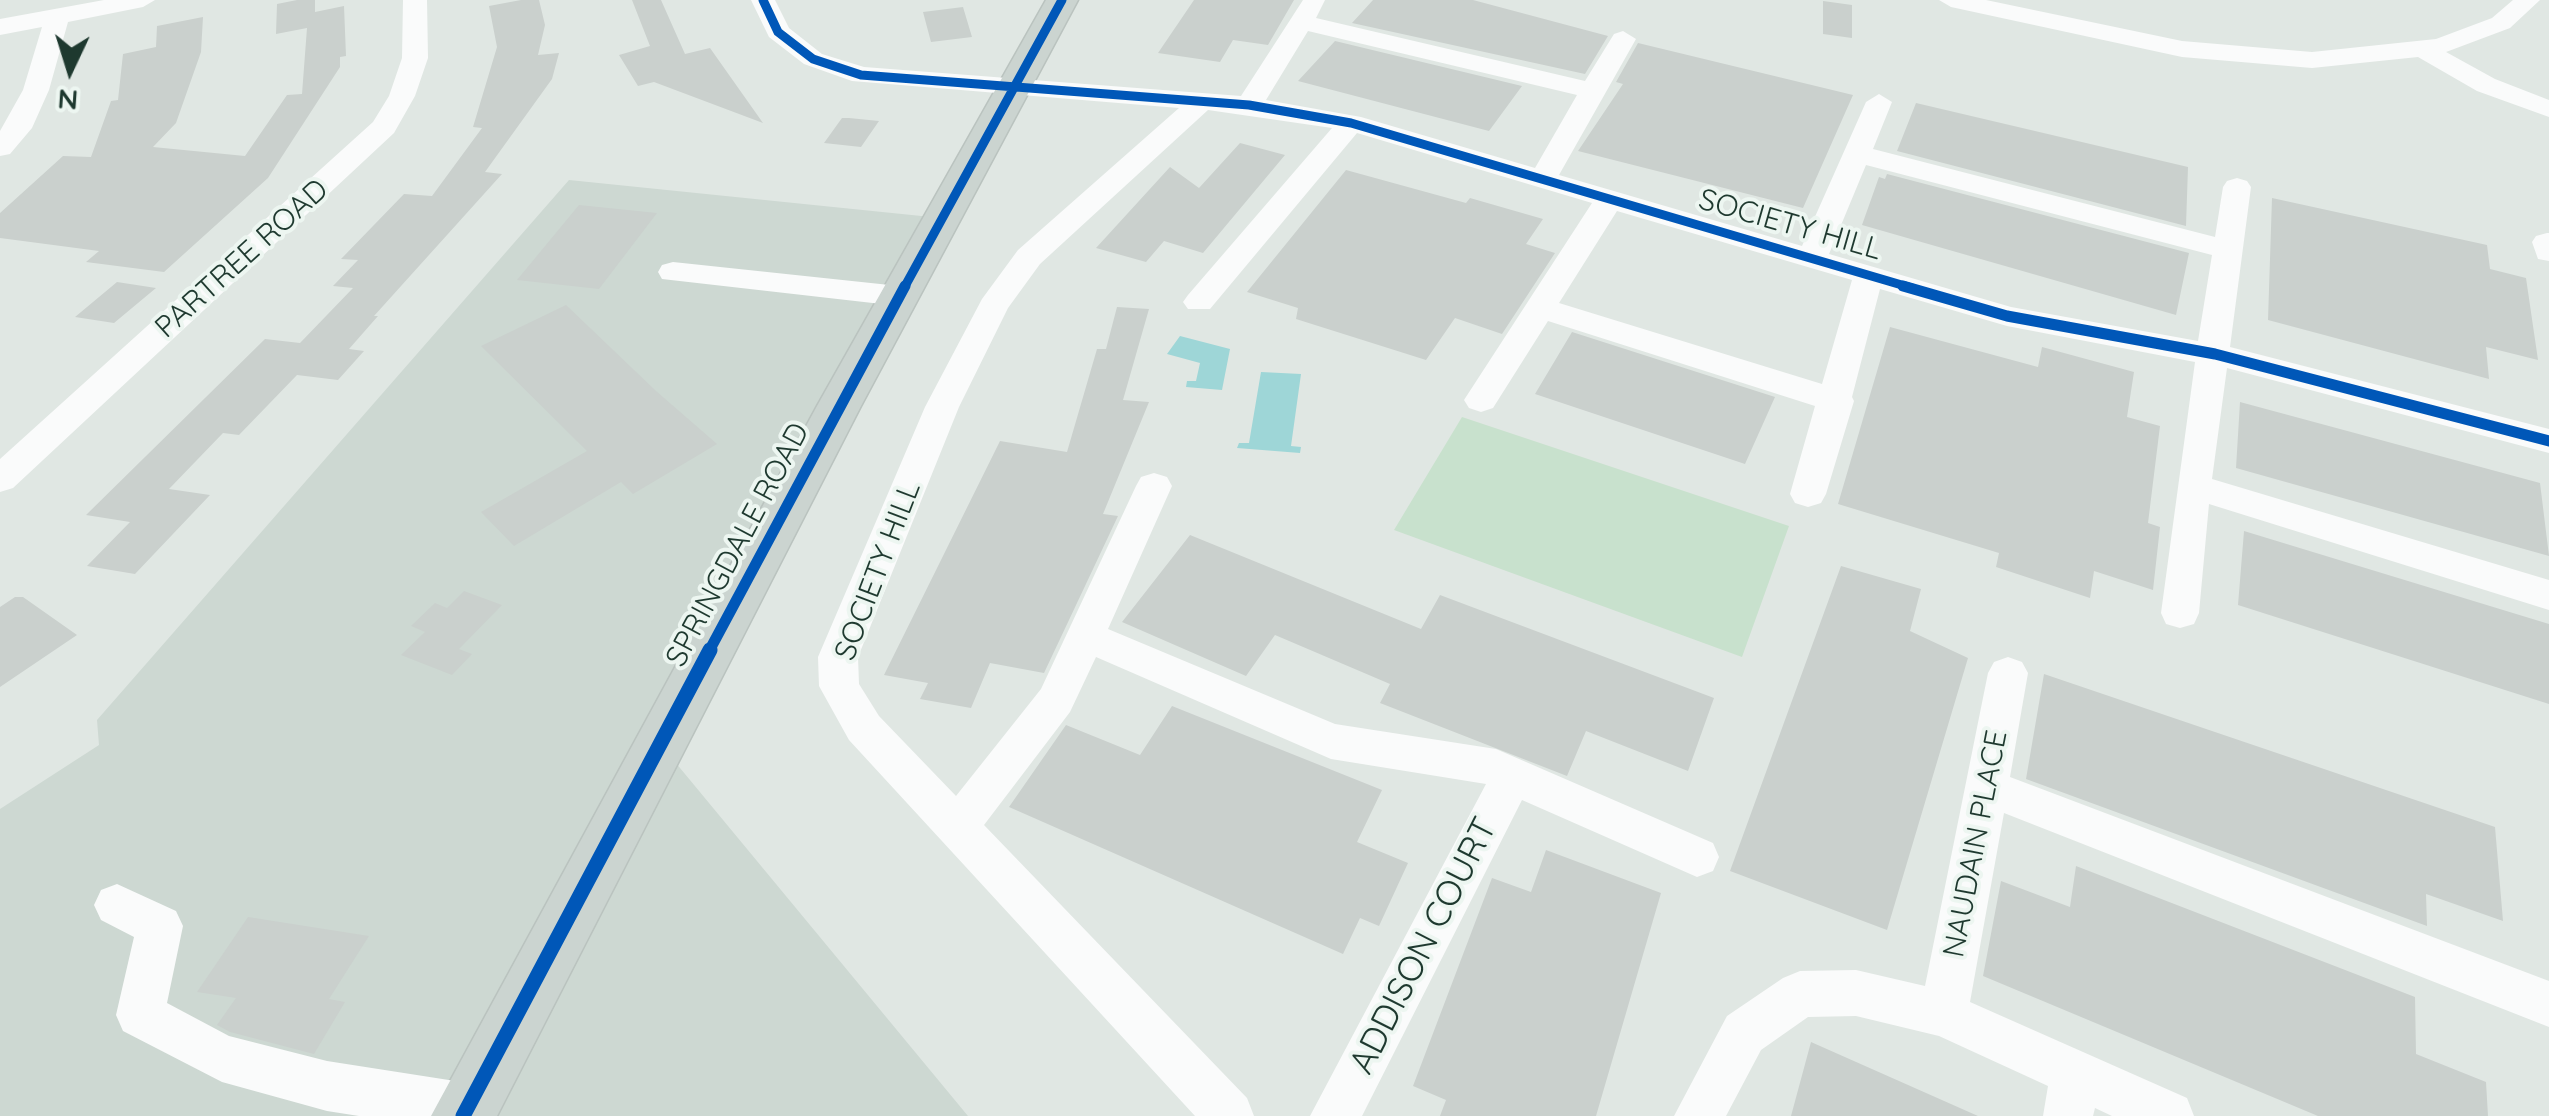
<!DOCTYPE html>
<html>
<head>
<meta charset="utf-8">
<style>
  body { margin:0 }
  #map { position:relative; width:2549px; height:1116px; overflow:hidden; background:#e0e7e3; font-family:Quicksand,sans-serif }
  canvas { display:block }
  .north { position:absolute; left:20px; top:20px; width:100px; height:100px; -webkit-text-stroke:8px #edf6f1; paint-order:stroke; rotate:184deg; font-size:28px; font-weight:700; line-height:40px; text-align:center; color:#1e392f }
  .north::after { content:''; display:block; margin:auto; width:35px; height:45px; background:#1e392f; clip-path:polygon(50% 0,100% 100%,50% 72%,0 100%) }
</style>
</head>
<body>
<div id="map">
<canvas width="2549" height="1116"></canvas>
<div class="north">N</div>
</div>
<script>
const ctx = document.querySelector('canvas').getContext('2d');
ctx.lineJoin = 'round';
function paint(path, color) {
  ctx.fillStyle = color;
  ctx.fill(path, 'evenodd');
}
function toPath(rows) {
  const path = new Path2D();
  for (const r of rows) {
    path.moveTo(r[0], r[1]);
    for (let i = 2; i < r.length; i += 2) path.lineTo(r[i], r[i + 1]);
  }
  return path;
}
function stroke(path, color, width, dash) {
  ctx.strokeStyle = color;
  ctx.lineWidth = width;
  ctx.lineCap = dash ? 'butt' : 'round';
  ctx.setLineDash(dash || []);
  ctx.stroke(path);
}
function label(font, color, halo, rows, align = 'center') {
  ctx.font = font + ' Quicksand,sans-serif';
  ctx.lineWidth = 8;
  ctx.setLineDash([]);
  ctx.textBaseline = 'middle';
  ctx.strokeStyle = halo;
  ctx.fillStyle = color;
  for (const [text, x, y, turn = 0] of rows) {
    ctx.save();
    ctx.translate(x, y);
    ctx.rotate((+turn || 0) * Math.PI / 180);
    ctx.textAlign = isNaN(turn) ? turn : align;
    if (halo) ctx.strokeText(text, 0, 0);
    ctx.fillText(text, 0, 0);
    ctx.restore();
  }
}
paint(toPath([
  [569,180,941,218,661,745,968,1116,0,1116,0,809,99,745,97,720]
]), '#cdd8d2');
paint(toPath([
  [1462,417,1789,526,1742,657,1394,530]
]), '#c8e1cd');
paint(toPath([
  [1180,336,1230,349,1222,390,1186,387,1187,381,1196,381,1200,363,1167,354],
  [1261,372,1301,374,1291,446,1301,447,1300,453,1237,448,1239,443,1249,443]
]), '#9ed6d7');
paint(toPath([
  [297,0,315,0,315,12,344,6,346,56,340,57,340,67,268,178,164,272,86,262,99,251,0,238,0,213,63,156,91,157,111,101,118,100,123,54,156,47,157,26,203,17,201,52,176,123,153,147,245,156,287,95,302,94,307,28,276,34,277,4],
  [521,0,539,0,545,25,538,55,559,53,552,79,485,172,502,174,374,316,378,316,349,349,364,351,338,380,297,375,239,435,223,433,169,489,210,495,135,574,87,566,130,522,86,515,265,339,300,343,353,288,333,286,358,260,341,259,404,194,432,196,482,128,473,127,497,47,489,6],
  [632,0,661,0,685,54,710,48,763,123,654,82,638,86,619,55,650,46],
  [1194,0,1294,0,1268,45,1233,40,1220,62,1158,53],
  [1373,0,1473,0,1608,36,1585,74,1352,23],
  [1823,1,1852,5,1852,38,1823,34],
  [963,7,972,37,931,42,923,12],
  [1335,41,1522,86,1489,131,1298,81],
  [1638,43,1853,95,1803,208,1578,151,1623,84,1616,82],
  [1916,103,2188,167,2186,226,1897,151],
  [842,118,849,118,879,121,861,147,824,143],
  [1240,143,1285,155,1203,253,1164,241,1146,262,1096,248,1170,167,1199,188],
  [1346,170,1466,203,1470,198,1543,219,1526,244,1555,253,1502,334,1455,318,1426,360,1296,319,1298,308,1247,292],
  [1887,174,2189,253,2176,315,1862,225,1879,177,1885,179],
  [2272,198,2487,245,2490,269,2526,278,2538,360,2486,347,2489,379,2268,320],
  [579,205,657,213,599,289,517,280],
  [117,282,156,288,114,323,75,317],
  [566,305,656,391,717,444,633,494,621,482,514,546,481,512,587,451,481,346],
  [1117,307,1149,309,1123,400,1149,402,1103,514,1118,516,1044,673,990,663,971,708,920,699,928,683,884,675,1000,441,1067,452,1097,349,1106,349],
  [1890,327,2038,367,2042,347,2134,372,2127,417,2160,426,2148,523,2160,527,2153,590,2094,571,2090,598,1996,567,1999,553,1838,504],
  [1572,332,1775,397,1745,464,1535,394],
  [2240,402,2540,483,2549,556,2236,468],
  [2244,531,2549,624,2549,704,2238,605],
  [1190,535,1421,629,1440,595,1714,698,1688,771,1586,731,1567,776,1380,703,1390,684,1275,635,1246,676,1122,622],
  [1841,566,1921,589,1910,631,1968,658,1887,930,1730,871],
  [464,591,502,605,459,649,472,654,452,675,401,655,425,632,411,626,435,603,447,608],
  [15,597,23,597,77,635,0,687,0,607],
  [2044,674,2495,827,2503,921,2426,894,2427,926,2026,779],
  [1172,706,1382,790,1357,842,1408,863,1379,926,1360,918,1343,954,1009,807,1066,725,1140,755],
  [1546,850,1661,893,1596,1116,1440,1116,1446,1100,1413,1086,1492,878,1531,892],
  [2076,866,2415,997,2416,1054,2486,1082,2488,1116,2318,1116,1983,976,2001,881,2070,907],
  [248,917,369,936,329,999,345,1002,314,1054,230,1032,217,1025,236,998,197,992],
  [1811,1042,1978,1116,1791,1116]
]), '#cad0cd');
const major = toPath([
  [1046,0,1078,0,861,406,497,1116,431,1116,817,406,1046,0]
]);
stroke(major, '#bac3bf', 3);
paint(toPath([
  [104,0,155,0,143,7,68,22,49,90,32,128,10,154,0,156,0,131,23,90,42,27,0,35,0,19,104,0],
  [403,0,427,0,428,58,415,96,394,133,13,488,0,492,0,459,373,122,389,96,402,58,403,0],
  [751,0,775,0,789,28,822,54,864,67,1241,96,1303,0,1325,0,1316,18,1585,81,1614,34,1623,31,1636,39,1559,175,1802,246,1866,102,1879,94,1892,102,1873,149,2215,237,2223,187,2227,181,2237,178,2247,181,2251,187,2230,347,2549,429,2549,453,2227,368,2212,479,2549,580,2549,610,2209,504,2199,613,2194,624,2180,628,2166,624,2161,613,2195,362,2007,326,1880,289,1852,397,1854,401,1826,494,1821,503,1808,507,1795,503,1790,494,1815,406,1548,321,1493,408,1481,412,1469,408,1464,400,1592,203,1357,133,1210,309,1188,309,1183,302,1188,295,1332,128,1208,110,1040,264,1008,308,959,407,858,657,859,684,879,716,956,796,1041,689,1136,486,1141,477,1154,473,1167,477,1172,486,1108,629,1335,724,1496,749,1713,843,1719,857,1713,871,1697,877,1522,800,1362,1116,1310,1116,1486,784,1331,759,1096,657,1070,712,984,825,1247,1098,1254,1116,1195,1116,849,740,819,686,818,657,925,407,982,299,1018,250,1179,108,852,81,804,64,769,37,751,0],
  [1308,31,1577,95,1535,168,1361,117,1266,100,1308,31],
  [1866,165,2212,255,2198,341,2011,307,1829,254,1866,165],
  [1617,211,1852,280,1822,384,1559,303,1617,211],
  [1939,0,1986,0,2182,41,2312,52,2436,39,2492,18,2513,0,2540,0,2510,28,2446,52,2495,79,2549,100,2549,117,2477,91,2418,57,2312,68,2182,57,1951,7,1939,0],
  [2547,233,2549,233,2549,261,2538,259,2532,242,2536,236,2547,233],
  [673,262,899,286,910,289,915,296,910,303,899,306,662,279,658,272,662,265,673,262],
  [2008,657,2022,662,2028,673,2010,777,2549,981,2549,1027,2004,813,1970,1002,2187,1098,2194,1116,2112,1116,2095,1108,2093,1116,2043,1116,2048,1086,1939,1036,1856,1016,1808,1017,1761,1050,1726,1116,1674,1116,1727,1016,1783,978,1800,971,1856,970,1925,986,1988,673,1994,662,2008,657],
  [117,884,176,911,183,926,167,1003,229,1036,327,1061,468,1083,486,1090,493,1108,490,1116,359,1116,327,1111,222,1082,123,1031,116,1015,134,937,101,920,94,905,101,890,117,884]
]), '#fafbfb');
paint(major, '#cbd4d0');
stroke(toPath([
  [763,0,778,32,813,59,861,75,1249,105,1351,123,1912,288],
  [904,288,1062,0]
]), '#0057b8', 9);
stroke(toPath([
  [1903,286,2007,316,2215,354,2549,441],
  [708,653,905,286]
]), '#0057b8', 11);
stroke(toPath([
  [463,1116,710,650]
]), '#0057b8', 15);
label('30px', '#1e392f', '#edf6f1', [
  ["SOCIETY HILL",1790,225,16],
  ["PARTREE ROAD",242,259,-42],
  ["SPRINGDALE ROAD",738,545,-62],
  ["SOCIETY HILL",878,571,-69],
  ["NAUDAIN PLACE",1976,844,-79]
]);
label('35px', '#1e392f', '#edf6f1', [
  ["ADDISON COURT",1424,946,-63]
]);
</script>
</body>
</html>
